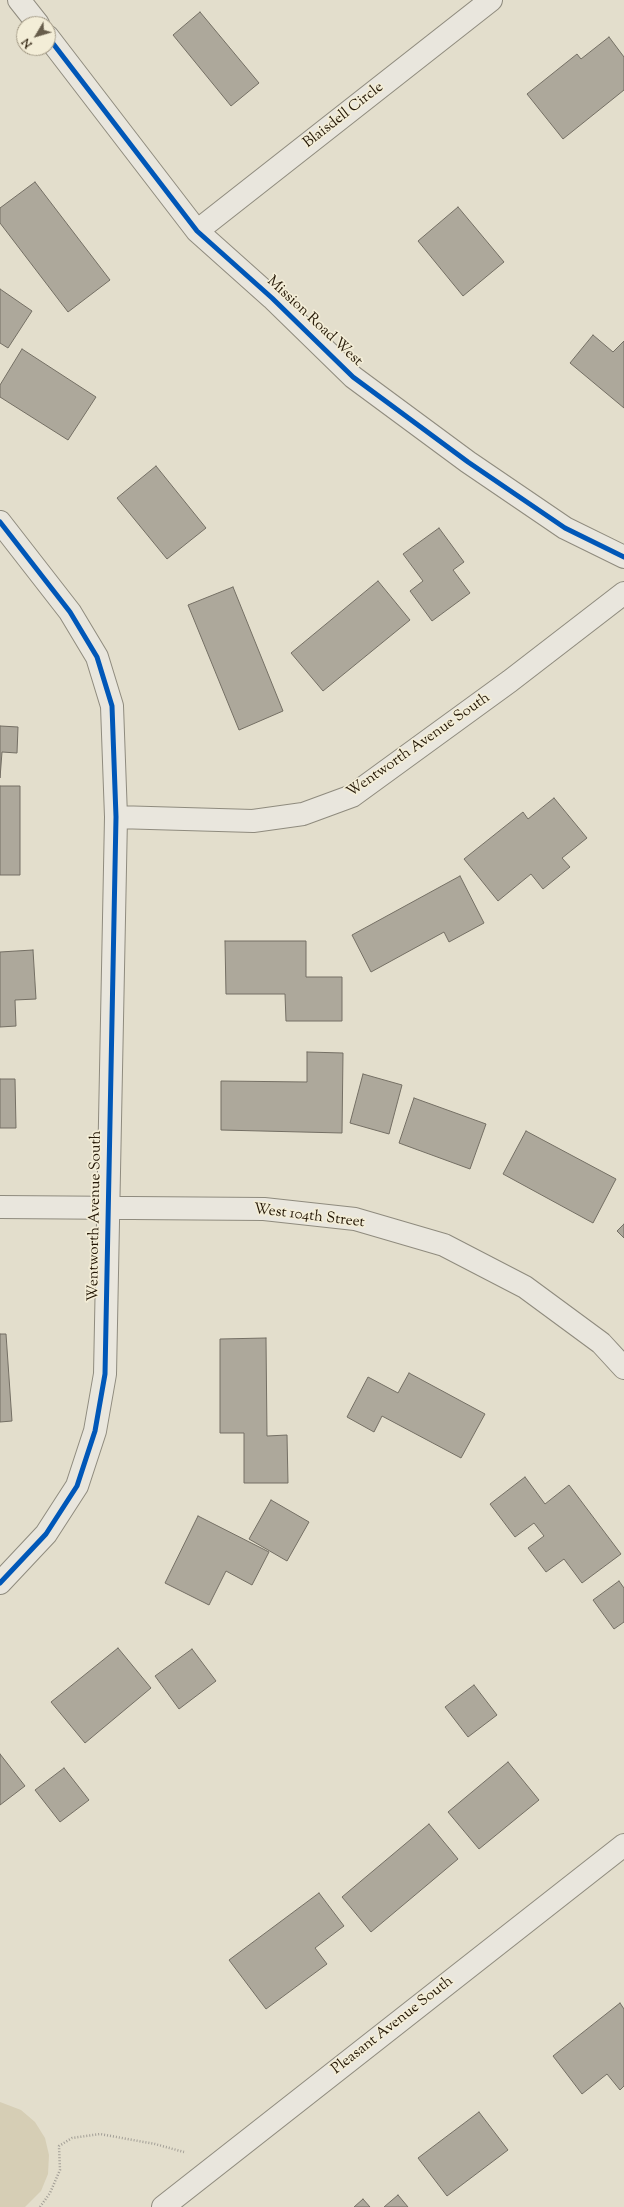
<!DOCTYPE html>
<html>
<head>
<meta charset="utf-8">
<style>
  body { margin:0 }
  #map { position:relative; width:624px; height:2207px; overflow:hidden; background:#e3decc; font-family:"Sorts Mill Goudy",serif }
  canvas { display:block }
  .north { position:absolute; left:16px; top:16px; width:40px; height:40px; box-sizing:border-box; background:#f3edd7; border:1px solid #a09783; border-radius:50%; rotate:232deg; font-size:11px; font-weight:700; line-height:16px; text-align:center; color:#241705 }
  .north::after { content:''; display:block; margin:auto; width:14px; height:18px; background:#675d4b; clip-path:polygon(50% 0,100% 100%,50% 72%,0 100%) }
</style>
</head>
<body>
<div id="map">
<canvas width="624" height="2207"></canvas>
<div class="north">N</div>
</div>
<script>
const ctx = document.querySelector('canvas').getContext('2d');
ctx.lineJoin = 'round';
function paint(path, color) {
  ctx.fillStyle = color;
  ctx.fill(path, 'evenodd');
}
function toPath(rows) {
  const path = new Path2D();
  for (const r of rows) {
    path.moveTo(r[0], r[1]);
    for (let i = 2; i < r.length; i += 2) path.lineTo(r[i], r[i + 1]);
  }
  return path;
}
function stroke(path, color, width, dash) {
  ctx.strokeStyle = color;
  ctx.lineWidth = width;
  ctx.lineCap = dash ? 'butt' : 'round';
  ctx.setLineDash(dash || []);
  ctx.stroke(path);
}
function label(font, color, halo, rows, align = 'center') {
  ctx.font = font + ' "Sorts Mill Goudy",serif';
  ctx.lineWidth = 3.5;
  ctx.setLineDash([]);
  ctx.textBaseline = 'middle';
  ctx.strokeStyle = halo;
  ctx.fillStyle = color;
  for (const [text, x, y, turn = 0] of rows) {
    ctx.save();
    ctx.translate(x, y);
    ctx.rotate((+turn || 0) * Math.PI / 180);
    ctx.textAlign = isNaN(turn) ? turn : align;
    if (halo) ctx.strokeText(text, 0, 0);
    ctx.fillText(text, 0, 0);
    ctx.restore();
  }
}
paint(toPath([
  [0,2102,21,2110,35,2122,45,2138,49,2155,48,2174,41,2191,25,2207,0,2207]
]), '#d6ceb5');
const building = toPath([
  [200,12,259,83,231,106,173,35,200,12],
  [609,37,624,57,624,90,563,139,527,94,577,54,581,59,609,37],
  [35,182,110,280,68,312,0,223,0,208,35,182],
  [458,207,504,262,463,296,418,241,458,207],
  [0,289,32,311,8,348,0,343,0,289],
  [593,335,613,352,624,341,624,408,570,363,593,335],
  [22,349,96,397,68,440,0,397,0,385,22,349],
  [156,466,206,528,167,559,117,498,156,466],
  [439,528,464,562,453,570,470,593,432,621,410,591,423,581,403,554,439,528],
  [378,581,410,620,323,691,291,653,378,581],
  [233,587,283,711,239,730,188,605,233,587],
  [0,726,18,727,17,753,2,752,0,778,0,726],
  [0,786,20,786,20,875,0,875,0,786],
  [554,798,587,838,562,858,570,867,543,889,531,874,498,901,464,859,523,812,528,819,554,798],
  [460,876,484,923,449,942,444,932,371,972,352,935,460,876],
  [225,941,306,941,306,977,342,977,342,1021,286,1021,285,994,226,994,225,941],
  [33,950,36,999,15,1000,16,1026,0,1027,0,952,33,950],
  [307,1052,343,1053,342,1133,221,1130,221,1081,307,1082,307,1052],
  [363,1074,402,1085,389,1134,350,1123,363,1074],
  [0,1079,15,1079,16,1128,0,1128,0,1079],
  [414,1098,486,1124,470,1169,399,1143,414,1098],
  [526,1131,616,1179,593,1223,503,1174,526,1131],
  [624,1224,624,1238,617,1231,624,1224],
  [0,1334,6,1334,12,1421,0,1422,0,1334],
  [266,1338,267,1436,287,1435,288,1483,244,1483,244,1433,220,1433,220,1339,266,1338],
  [409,1373,485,1414,461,1458,382,1416,374,1432,347,1417,368,1377,398,1393,409,1373],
  [525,1477,545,1504,569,1485,621,1554,582,1583,564,1559,546,1572,528,1548,544,1536,534,1523,515,1537,490,1504,525,1477],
  [271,1500,309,1522,287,1561,249,1539,271,1500],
  [198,1516,269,1552,252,1585,226,1571,209,1605,165,1583,198,1516],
  [619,1581,624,1588,624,1622,614,1629,593,1600,619,1581],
  [118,1648,151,1688,85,1743,51,1702,118,1648],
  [192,1649,216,1681,179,1709,155,1676,192,1649],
  [474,1685,497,1715,468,1737,445,1707,474,1685],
  [0,1754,25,1786,0,1805,0,1754],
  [508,1762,539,1800,479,1849,448,1812,508,1762],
  [64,1768,89,1800,60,1822,35,1790,64,1768],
  [429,1824,458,1859,371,1932,342,1897,429,1824],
  [319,1893,344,1926,315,1948,327,1964,266,2009,229,1960,319,1893],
  [620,2003,624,2009,624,2086,620,2090,607,2074,582,2094,553,2056,620,2003],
  [479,2112,508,2150,447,2196,418,2158,479,2112],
  [398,2195,408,2207,384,2207,398,2195],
  [363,2199,370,2207,354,2207,363,2199]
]);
paint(building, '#ada89b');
stroke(building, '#746f64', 1);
const street = toPath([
  [19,0,38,24],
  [48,37,197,231,272,298,353,377,468,462,565,528,624,557],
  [197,231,491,0],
  [0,522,70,612,97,657,112,706,116,817,105,1374,95,1431,77,1486,46,1534,0,1583],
  [116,817,253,821,303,814,352,796,510,681,624,593],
  [0,1207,264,1209,355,1219,444,1245,525,1287,601,1343,624,1368],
  [163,2207,624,1845]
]);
stroke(street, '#8f8b7e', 24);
stroke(toPath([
  [40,2207,50,2193,60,2170,59,2146,72,2138,100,2134,155,2144,184,2152]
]), '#a29e96', 2.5, [1, 2]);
stroke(street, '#e9e6dd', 22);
stroke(toPath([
  [48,37,197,231,272,298,353,377,468,462,565,528,624,557],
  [0,522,70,612,97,657,112,706,116,817,105,1374,95,1431,77,1486,46,1534,0,1583]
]), '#0057b8', 5);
label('15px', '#241705', '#f3edd7', [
  ["Blaisdell Circle",344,116,-38],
  ["Mission Road West",314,322,43],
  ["Wentworth Avenue South",419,746,-35],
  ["Wentworth Avenue South",96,1216,-89],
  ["West 104th Street",309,1217,7],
  ["Pleasant Avenue South",393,2026,-38]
]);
</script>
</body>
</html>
